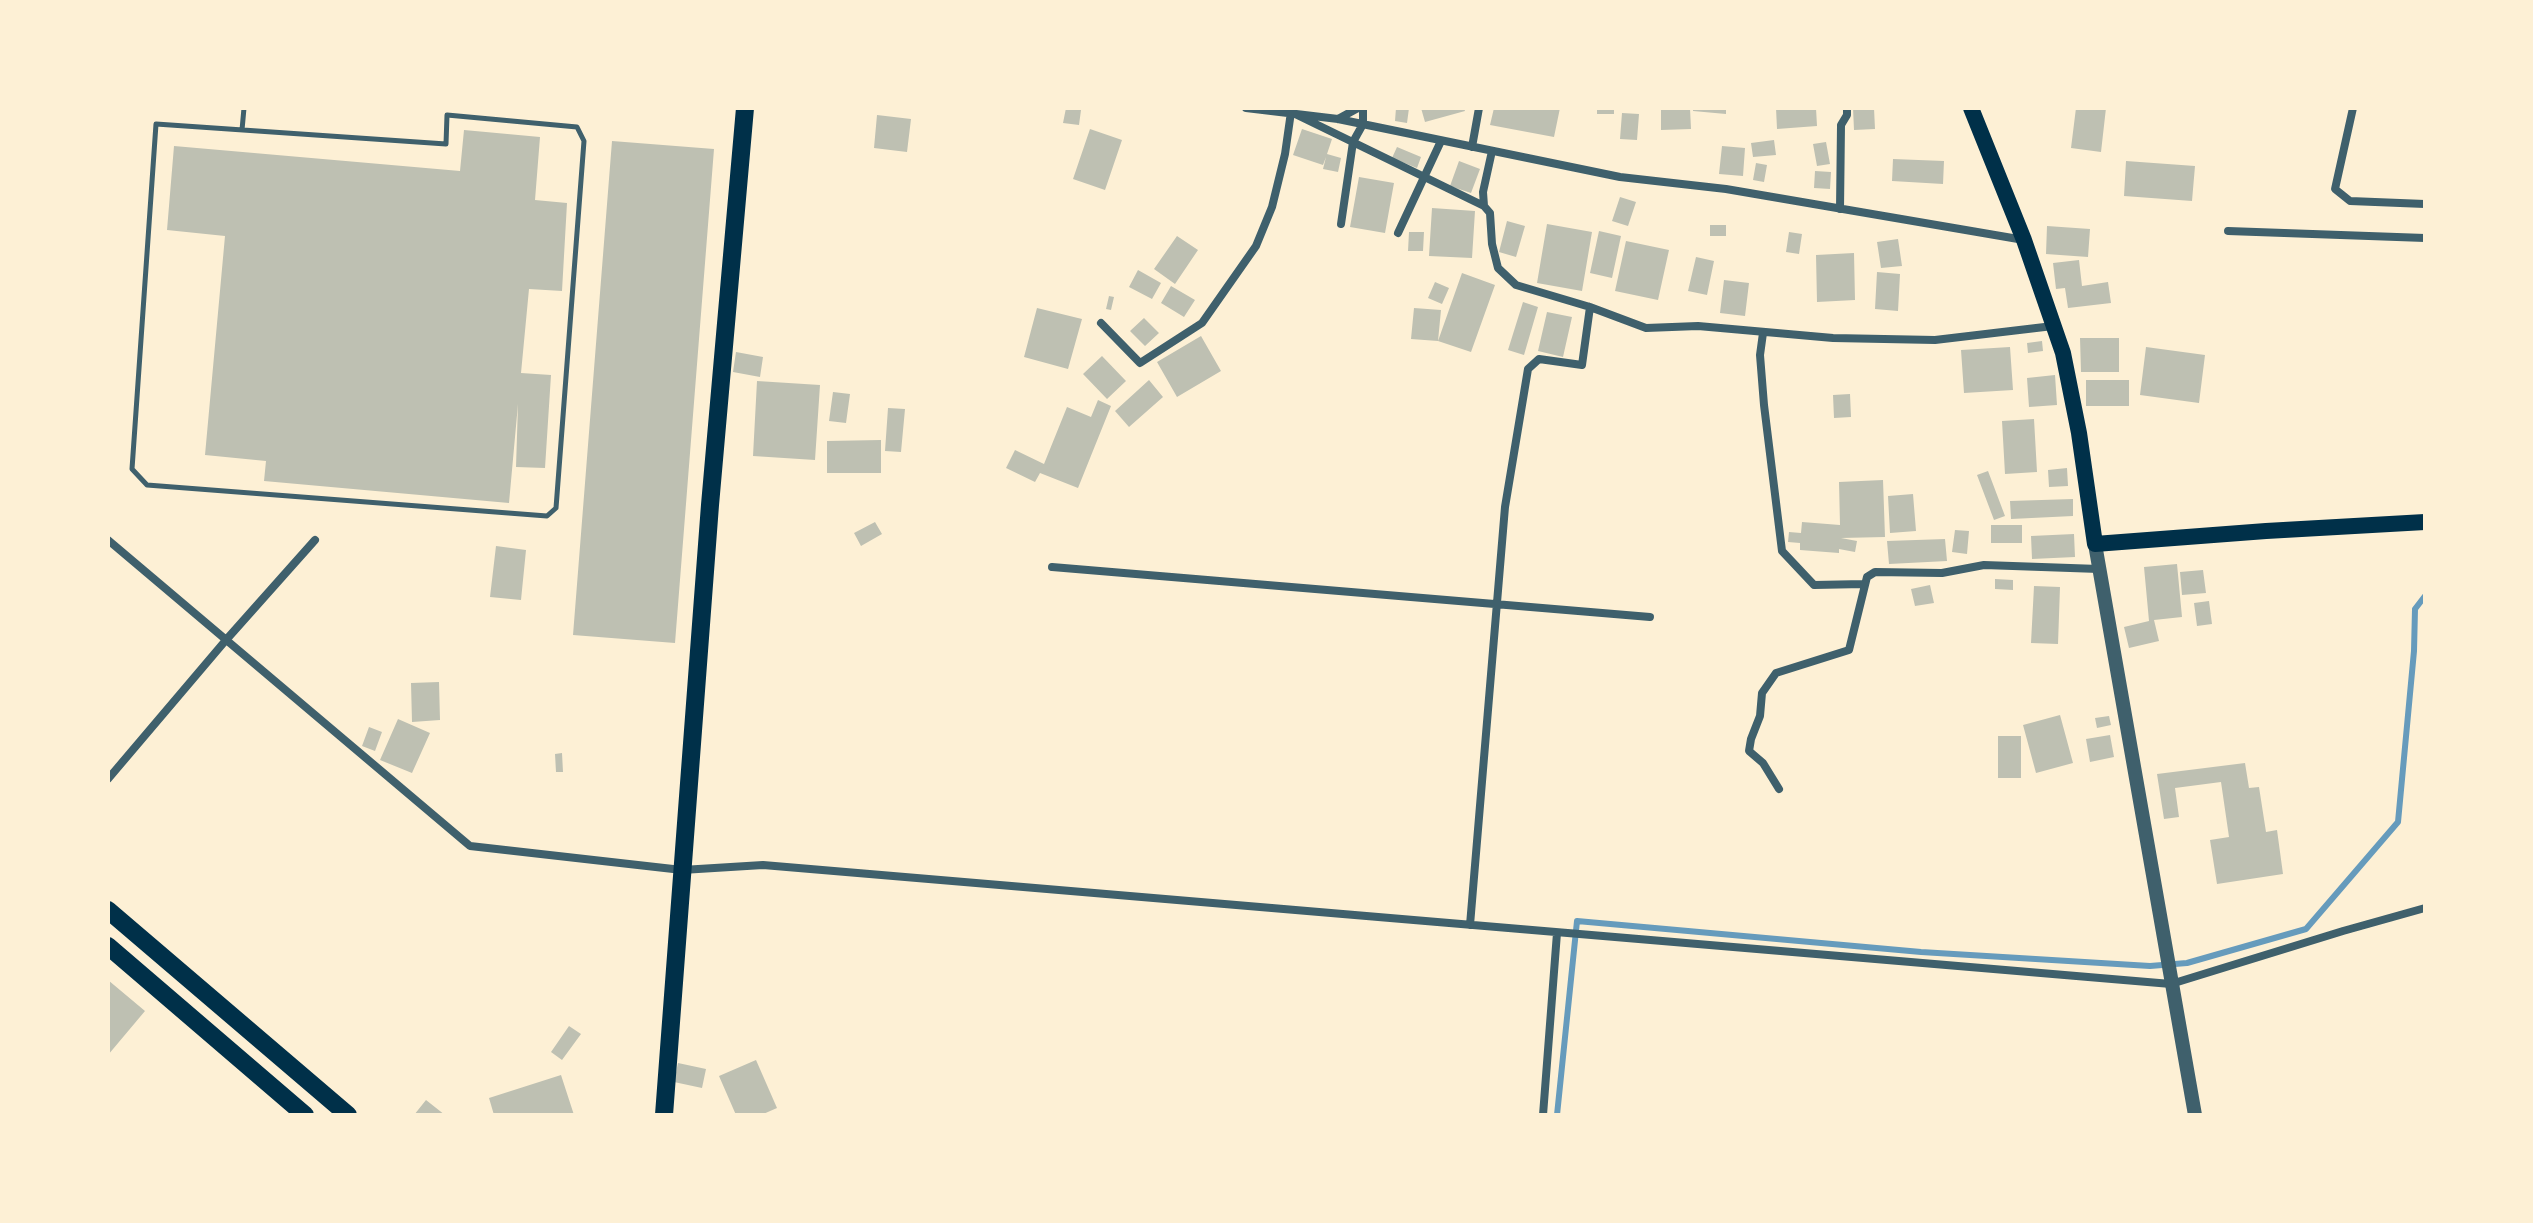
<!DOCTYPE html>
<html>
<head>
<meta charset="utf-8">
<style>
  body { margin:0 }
  #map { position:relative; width:2533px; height:1223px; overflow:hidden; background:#fdf0d5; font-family:Signika,sans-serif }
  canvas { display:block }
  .frame { position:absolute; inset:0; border:110px solid #fdf0d5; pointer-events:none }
</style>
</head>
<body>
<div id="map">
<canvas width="2533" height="1223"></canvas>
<div class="frame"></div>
</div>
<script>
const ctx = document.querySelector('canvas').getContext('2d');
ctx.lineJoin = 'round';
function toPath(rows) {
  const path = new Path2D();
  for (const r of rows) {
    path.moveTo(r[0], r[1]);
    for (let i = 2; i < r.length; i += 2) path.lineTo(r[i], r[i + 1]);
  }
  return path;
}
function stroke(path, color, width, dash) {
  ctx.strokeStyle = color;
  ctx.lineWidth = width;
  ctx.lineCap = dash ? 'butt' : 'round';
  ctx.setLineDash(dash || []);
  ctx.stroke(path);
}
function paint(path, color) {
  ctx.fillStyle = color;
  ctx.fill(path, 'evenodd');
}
stroke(toPath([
  [1557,1115,1577,921,1921,952,2150,966,2187,963,2306,929,2398,822,2414,651,2415,609,2425,596]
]), '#669bbc', 6);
paint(toPath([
  [1066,108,1081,110,1079,125,1063,123],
  [1396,108,1409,108,1407,123,1395,121],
  [1421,108,1464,108,1465,111,1425,122],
  [1494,108,1560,108,1554,137,1490,125],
  [1597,108,1614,108,1614,114,1597,114],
  [1661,108,1690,108,1691,129,1661,130],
  [1693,108,1726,108,1726,114,1693,111],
  [1776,108,1816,108,1817,126,1777,129],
  [1853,108,1874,108,1875,129,1854,130],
  [2076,108,2106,108,2101,152,2071,148],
  [1622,113,1639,114,1637,140,1620,139],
  [877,115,911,119,907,152,874,148],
  [1090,129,1122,140,1105,190,1073,179],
  [1302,129,1332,139,1327,154,1341,158,1338,172,1323,169,1326,157,1323,165,1293,155],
  [464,130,540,137,535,200,567,203,562,291,529,289,521,373,551,375,545,468,516,467,518,404,509,503,264,481,266,461,205,455,225,236,167,230,174,146,460,171],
  [1774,140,1776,155,1753,157,1751,143],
  [612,141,714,149,675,643,573,635],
  [1826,142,1830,164,1817,166,1813,144],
  [1722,146,1745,148,1743,176,1719,174],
  [1397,147,1421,157,1417,168,1392,158],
  [1893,159,1944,161,1943,184,1892,181],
  [1459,161,1480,169,1471,193,1450,186],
  [2126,161,2195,166,2192,201,2124,196],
  [1756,163,1767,165,1764,182,1753,180],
  [1815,171,1831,172,1830,189,1814,188],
  [1359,177,1394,183,1385,233,1350,227],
  [1620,197,1636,202,1628,226,1612,221],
  [1432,208,1475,211,1472,258,1429,256],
  [1507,221,1525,226,1516,257,1499,252],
  [1547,224,1592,232,1582,291,1537,283],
  [1710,225,1726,225,1726,236,1710,236],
  [2047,226,2090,229,2088,257,2046,254],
  [1599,231,1621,236,1612,278,1590,273],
  [1409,232,1424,232,1423,251,1408,251],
  [1789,232,1802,234,1799,254,1786,252],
  [1177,236,1198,250,1175,284,1154,269],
  [1898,239,1902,266,1881,268,1877,242],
  [1626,241,1669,250,1658,300,1615,291],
  [1854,253,1855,300,1817,302,1816,255],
  [1696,257,1714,261,1707,295,1688,291],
  [2079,260,2082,286,2108,282,2111,303,2068,308,2065,288,2056,289,2053,263],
  [1138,270,1161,283,1152,299,1129,287],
  [1877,272,1900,274,1898,311,1875,309],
  [1462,273,1495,285,1471,352,1438,341],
  [1724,280,1749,283,1745,316,1720,313],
  [1435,282,1449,288,1442,304,1428,298],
  [1171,286,1195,300,1184,317,1161,303],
  [1109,296,1114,297,1111,310,1106,309],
  [1523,302,1538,307,1524,355,1508,350],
  [1037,308,1082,319,1068,369,1024,357],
  [1414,308,1441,310,1438,341,1411,339],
  [1547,312,1572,317,1563,357,1538,351],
  [1144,318,1159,333,1145,346,1130,331],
  [1201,336,1221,371,1177,397,1157,362],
  [2080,338,2119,338,2119,372,2081,372],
  [2042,341,2043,351,2028,353,2027,343],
  [2010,347,2013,390,1964,393,1961,350],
  [2146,347,2205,355,2199,403,2140,395],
  [736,352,763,357,760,377,733,372],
  [1102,356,1126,381,1107,399,1083,374],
  [2055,375,2057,405,2029,407,2027,378],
  [1149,380,1163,397,1129,427,1115,411],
  [2086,380,2129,380,2129,406,2086,406],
  [757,381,820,385,815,460,753,456],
  [833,392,850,394,846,423,829,421],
  [1850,394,1851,417,1834,418,1833,395],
  [1098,400,1111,406,1078,488,1040,473,1035,482,1006,468,1015,450,1044,464,1067,407,1091,417],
  [888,408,905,409,901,452,885,451],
  [2034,419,2037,472,2005,474,2002,421],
  [881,440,881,473,827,473,827,441],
  [2067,468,2068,486,2049,487,2048,470],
  [1988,471,2005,516,1994,520,1977,475],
  [1883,480,1885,537,1841,538,1857,541,1855,552,1839,549,1839,553,1800,550,1800,543,1788,542,1789,532,1801,533,1802,522,1840,525,1839,482],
  [1913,494,1916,531,1890,533,1888,496],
  [2073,499,2073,516,2011,519,2010,501],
  [875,522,882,534,861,546,854,533],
  [1991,525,2022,525,2022,543,1991,543],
  [1955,530,1969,531,1967,554,1952,552],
  [2074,534,2075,557,2032,559,2031,536],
  [1945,539,1947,561,1889,564,1887,541],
  [496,546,526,550,521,600,490,597],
  [2177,564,2182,617,2154,620,2159,641,2129,648,2124,627,2149,621,2144,567],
  [2203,570,2206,593,2182,595,2180,572],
  [1995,579,2013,580,2013,590,1995,589],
  [1930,585,1934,603,1915,606,1911,589],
  [2034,586,2060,587,2058,644,2031,643],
  [2209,601,2212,624,2197,626,2194,603],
  [439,682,440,720,412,722,411,683],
  [2060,715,2073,763,2036,773,2023,725],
  [2109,716,2111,725,2097,728,2095,718],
  [398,719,430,733,412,773,380,760],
  [369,727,382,732,375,751,362,746],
  [2110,735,2114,757,2090,762,2086,739],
  [1998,736,2021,736,2021,778,1998,778],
  [562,753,563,772,556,772,555,754],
  [2245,763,2249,788,2259,787,2266,832,2277,830,2283,874,2217,884,2210,840,2229,837,2221,782,2175,788,2179,817,2164,819,2157,774],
  [108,980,145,1011,108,1055],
  [569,1026,581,1034,562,1060,551,1052],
  [756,1060,777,1108,761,1115,736,1115,719,1076],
  [678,1063,706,1069,702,1088,674,1082],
  [561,1075,574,1115,494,1115,489,1098],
  [426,1100,445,1115,414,1115]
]), '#bec0b2');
stroke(toPath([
  [447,115,577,127,584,141,556,508,547,516,147,485,132,469,156,124,446,144,447,115],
  [242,130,244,108]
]), '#3f606c', 5);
stroke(toPath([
  [1246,108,1338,119,1620,177,1726,189,2024,240],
  [2353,108,2335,189,2350,201,2425,204],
  [1338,119,1358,108],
  [1472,147,1479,108],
  [1840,209,1841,125,1847,115,1847,108],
  [1341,224,1353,142,1363,124,1363,108],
  [2228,231,2425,238],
  [1398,233,1441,141],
  [1590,307,1646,328,1698,326,1833,338,1935,340,2053,326],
  [1101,323,1140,363,1202,323,1256,246,1272,207,1285,154,1291,112,1484,206],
  [1763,333,1760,355,1764,405,1782,551,1814,585,1864,584],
  [108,540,470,846,682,870,763,865,2171,984,2343,931,2425,908],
  [1052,567,1650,617],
  [108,779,226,640,315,540],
  [1779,789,1763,763,1749,751,1751,739,1760,716,1762,693,1776,673,1849,650,1867,577,1875,572,1942,573,1984,565,2099,569],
  [1470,925,1505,507,1528,369,1539,359,1582,365,1590,307,1516,285,1498,268,1492,244,1490,213,1484,206,1483,192,1492,151],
  [1543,1115,1557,933]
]), '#3f606c', 8);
stroke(toPath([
  [2095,544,2195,1115]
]), '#3f606c', 14);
stroke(toPath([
  [1971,108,2024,240,2063,353,2079,433,2095,544,2266,531,2425,522]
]), '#003049', 16);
stroke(toPath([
  [108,910,348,1115],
  [108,946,305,1115],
  [664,1115,710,505,745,108]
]), '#003049', 18);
</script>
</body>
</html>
